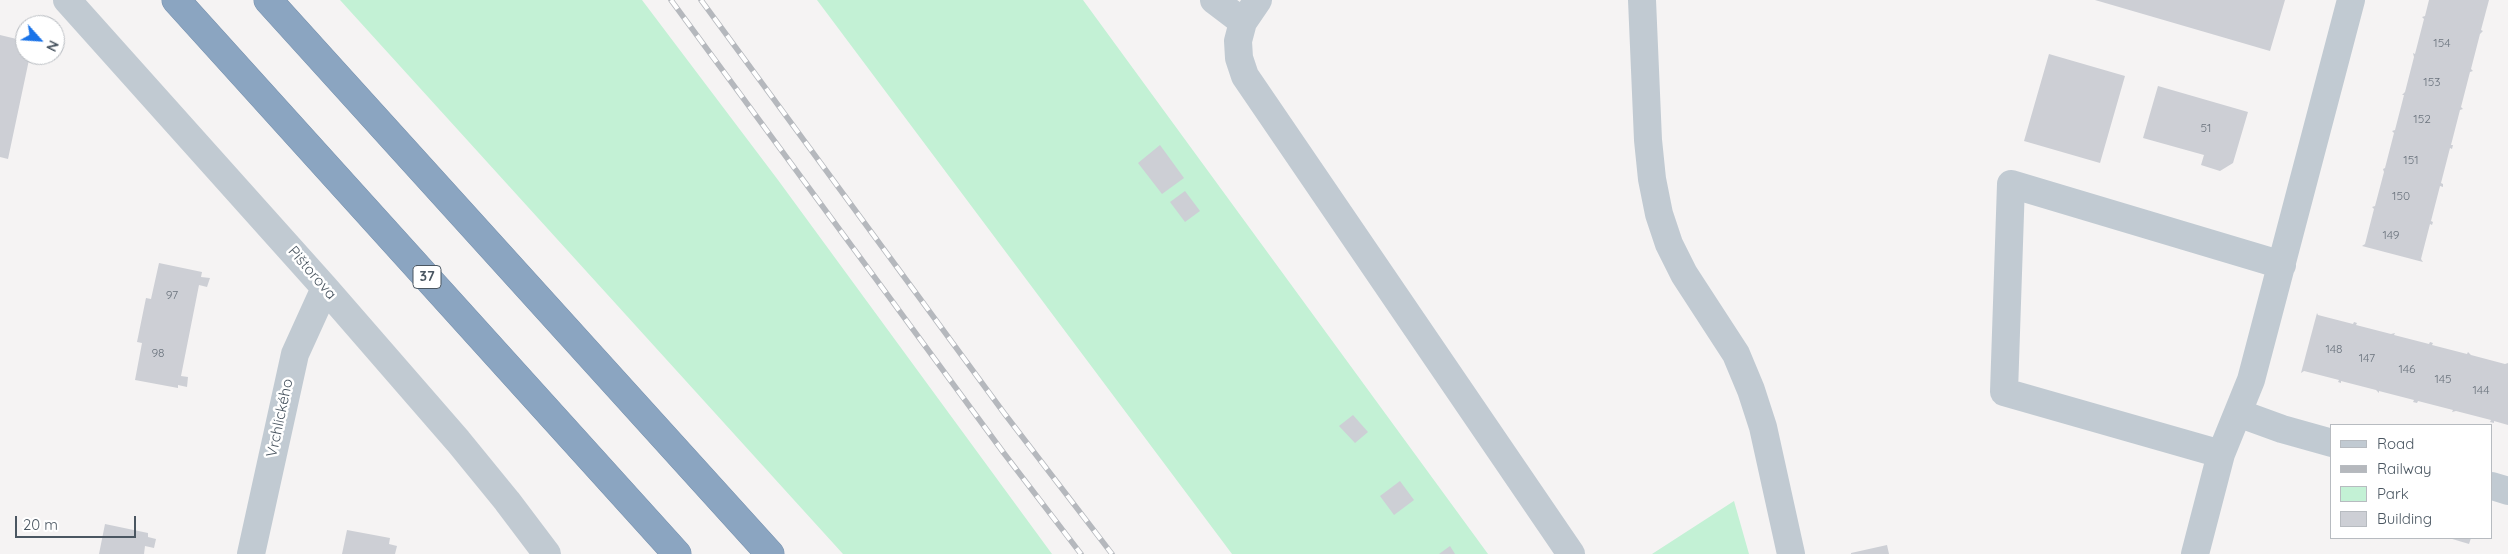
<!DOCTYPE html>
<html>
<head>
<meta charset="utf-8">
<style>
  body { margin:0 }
  #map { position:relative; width:2508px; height:554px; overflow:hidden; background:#f5f3f3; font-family:Quicksand,sans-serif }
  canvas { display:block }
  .legend { position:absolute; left:2330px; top:424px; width:162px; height:115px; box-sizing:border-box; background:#fff; border:1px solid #b7bbc0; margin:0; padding:6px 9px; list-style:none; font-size:15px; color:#4a5661 }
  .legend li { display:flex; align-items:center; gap:10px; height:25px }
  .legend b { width:25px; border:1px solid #b7bbc0 }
  .north { position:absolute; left:15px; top:15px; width:50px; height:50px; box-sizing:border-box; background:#fff; border:1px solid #b7bbc0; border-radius:50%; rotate:116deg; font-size:14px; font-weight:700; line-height:20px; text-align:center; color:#4a5661 }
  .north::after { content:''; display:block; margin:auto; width:18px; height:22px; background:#1a73e8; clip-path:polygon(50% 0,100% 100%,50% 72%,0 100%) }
  .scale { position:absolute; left:15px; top:516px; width:121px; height:22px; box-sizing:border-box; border:2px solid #4a5661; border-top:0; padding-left:6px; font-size:15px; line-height:18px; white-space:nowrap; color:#4a5661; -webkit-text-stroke:4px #fff; paint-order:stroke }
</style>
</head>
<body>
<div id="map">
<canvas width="2508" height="554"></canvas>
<ul class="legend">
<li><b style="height:6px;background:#c1cad2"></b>Road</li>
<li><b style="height:6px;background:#b5b8bd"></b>Railway</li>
<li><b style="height:14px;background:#c3f1d5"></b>Park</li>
<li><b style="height:14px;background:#cdcfd5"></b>Building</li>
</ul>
<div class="north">N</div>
<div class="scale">20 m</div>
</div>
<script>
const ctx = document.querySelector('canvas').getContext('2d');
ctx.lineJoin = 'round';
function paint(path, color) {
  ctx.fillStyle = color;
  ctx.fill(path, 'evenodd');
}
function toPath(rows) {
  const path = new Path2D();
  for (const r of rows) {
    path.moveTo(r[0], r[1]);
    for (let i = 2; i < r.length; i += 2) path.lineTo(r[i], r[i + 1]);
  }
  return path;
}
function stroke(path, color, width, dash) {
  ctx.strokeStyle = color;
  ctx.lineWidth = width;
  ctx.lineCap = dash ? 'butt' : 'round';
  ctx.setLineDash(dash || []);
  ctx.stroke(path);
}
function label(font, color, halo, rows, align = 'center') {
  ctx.font = font + ' Quicksand,sans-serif';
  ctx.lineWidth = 5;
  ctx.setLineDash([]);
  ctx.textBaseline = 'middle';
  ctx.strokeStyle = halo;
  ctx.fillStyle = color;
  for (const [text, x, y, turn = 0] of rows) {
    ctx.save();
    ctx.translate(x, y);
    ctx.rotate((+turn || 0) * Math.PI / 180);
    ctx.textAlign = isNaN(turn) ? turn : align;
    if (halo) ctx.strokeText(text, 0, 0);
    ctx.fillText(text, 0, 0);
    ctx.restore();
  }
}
paint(toPath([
  [340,0,642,0,778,180,1052,554,843,554],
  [817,0,1083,0,1488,554,1232,554],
  [1734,501,1749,554,1652,554]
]), '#c3f1d5');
paint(toPath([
  [2095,0,2285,0,2270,51],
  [2429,0,2489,0,2481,30,2483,31,2480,34,2471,69,2473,71,2470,72,2461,107,2463,109,2460,110,2451,145,2453,145,2452,149,2450,148,2441,183,2443,184,2443,187,2440,186,2431,221,2433,222,2432,225,2430,224,2421,259,2423,262,2362,246,2365,244,2374,209,2372,207,2375,206,2384,172,2383,169,2385,168,2394,133,2392,131,2395,130,2404,95,2402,95,2405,92,2414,57,2413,53,2415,54,2424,19,2422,17,2425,16],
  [0,35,25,41,25,55,30,55,8,159,0,157],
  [2049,54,2125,76,2100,163,2024,141],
  [2158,86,2248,112,2233,163,2220,171,2201,165,2204,155,2143,138],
  [1160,145,1184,178,1162,194,1138,163],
  [1185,191,1200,211,1185,222,1170,202],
  [159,263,202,272,201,277,210,278,207,287,199,285,181,376,188,377,187,387,178,385,178,388,135,380,142,343,137,342,146,298,151,299],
  [2317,313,2318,315,2353,324,2354,322,2357,323,2356,325,2391,334,2395,333,2394,335,2429,344,2430,342,2433,343,2432,345,2467,354,2468,352,2471,355,2505,364,2508,363,2508,425,2494,421,2494,423,2490,422,2491,420,2456,411,2452,412,2453,410,2418,401,2417,403,2413,402,2414,400,2379,391,2379,393,2376,390,2341,381,2341,383,2338,382,2339,380,2304,371,2301,373],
  [1353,415,1368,432,1355,443,1339,426],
  [1400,481,1414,500,1394,515,1380,496],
  [105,524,148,533,148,537,156,539,154,548,145,546,144,554,99,554],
  [347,530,390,538,389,544,397,546,395,554,342,554],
  [2449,538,2471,538,2469,544],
  [1887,545,1889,554,1851,554,1851,553],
  [1450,546,1455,554,1439,554]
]), '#cdcfd5');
const highway = toPath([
  [176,0,677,554],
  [268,0,770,554]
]);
stroke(highway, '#7690ad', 29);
stroke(toPath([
  [67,0,325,288,458,441,507,501,547,554],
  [1214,0,1243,22],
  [1258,0,1243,22,1238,41,1239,58,1245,76,1571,554],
  [1642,0,1648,140,1652,179,1659,214,1669,244,1684,274,1736,354,1751,390,1763,427,1791,554],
  [2238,413,2282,429,2332,443],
  [2221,454,2004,392,2011,184,2282,265],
  [2492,486,2508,491],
  [251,554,295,354,325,288],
  [2195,554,2221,454,2251,380,2351,0]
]), '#c1cad2', 28);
stroke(highway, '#8ba5c1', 28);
const rail = toPath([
  [671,0,1003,452,1081,554],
  [701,0,1004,413,1112,554]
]);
stroke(rail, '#b5b8bd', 5.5);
stroke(rail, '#fff', 4, [11]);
label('12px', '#6b747e', null, [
  ["154",2442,43],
  ["153",2432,82],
  ["152",2422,119],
  ["51",2206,128],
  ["151",2411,160],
  ["150",2401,196],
  ["149",2391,235],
  ["97",172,295],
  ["148",2334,349],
  ["98",158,353],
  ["147",2367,358],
  ["146",2407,369],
  ["145",2443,379],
  ["144",2481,390]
]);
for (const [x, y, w] of [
  [427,277,28]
]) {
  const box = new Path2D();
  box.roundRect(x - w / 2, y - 11.5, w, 23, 4);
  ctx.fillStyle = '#fff';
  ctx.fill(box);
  stroke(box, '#4a5661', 1);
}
label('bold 14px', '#4a5661', null, [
  ["37",427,277]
]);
label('15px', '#4a5661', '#fff', [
  ["Pištorova",312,273,49],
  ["Vrchlického",280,418,-78]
]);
</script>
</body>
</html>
